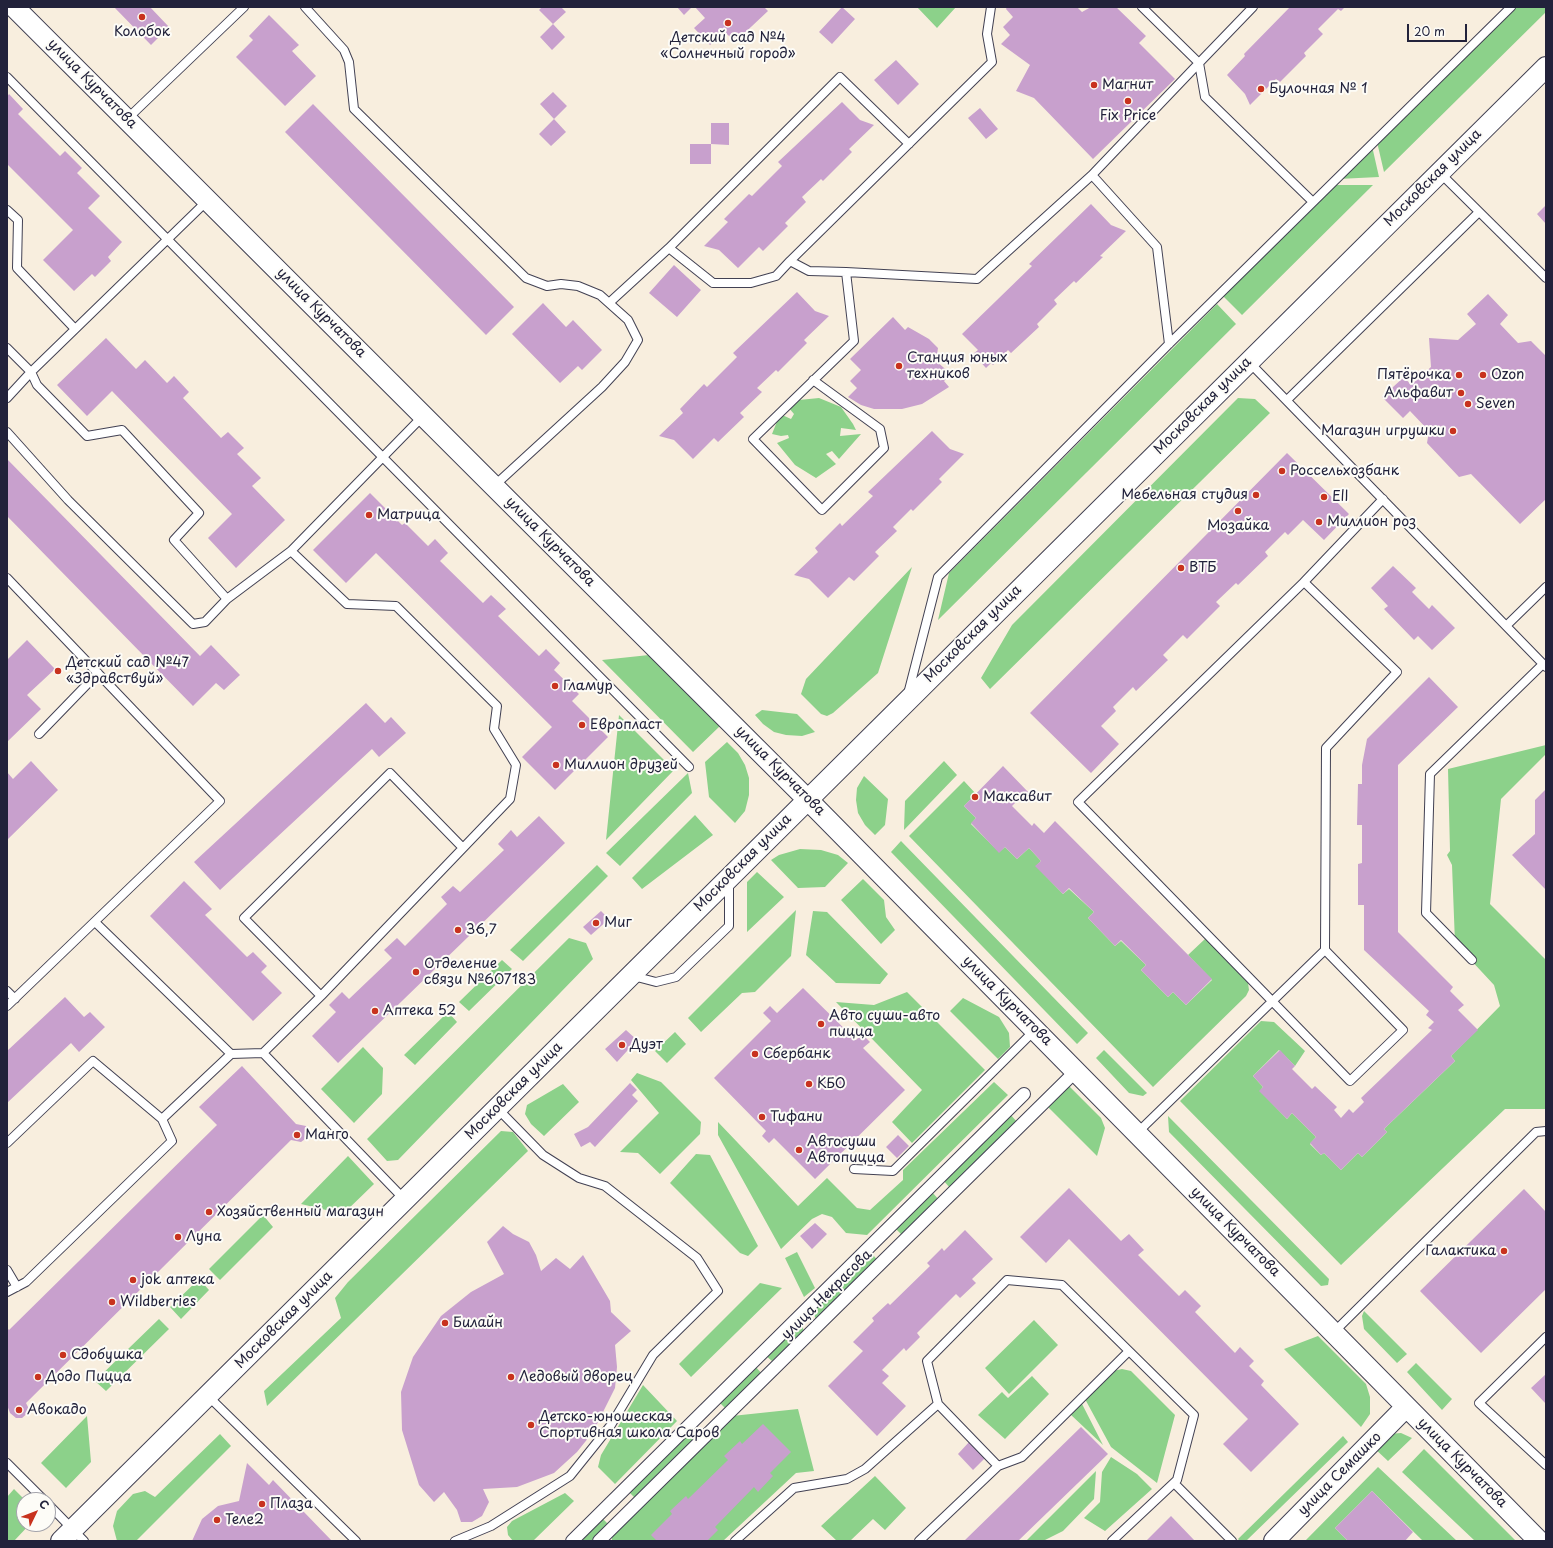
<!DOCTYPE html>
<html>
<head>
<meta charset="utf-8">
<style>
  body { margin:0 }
  #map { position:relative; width:1553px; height:1548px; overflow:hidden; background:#f8eede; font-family:"Playpen Sans",sans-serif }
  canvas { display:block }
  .frame { position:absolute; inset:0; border:8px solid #22223b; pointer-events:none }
  .north { position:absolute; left:16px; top:1492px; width:40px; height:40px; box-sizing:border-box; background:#fdfcf7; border:1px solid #a5a5ac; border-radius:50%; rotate:47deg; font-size:11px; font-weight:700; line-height:16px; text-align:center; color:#22223b }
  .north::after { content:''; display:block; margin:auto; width:14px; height:18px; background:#c8321e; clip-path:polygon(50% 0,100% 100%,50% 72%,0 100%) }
  .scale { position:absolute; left:1407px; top:24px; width:60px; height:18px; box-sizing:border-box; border:2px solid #22223b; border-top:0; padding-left:5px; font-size:12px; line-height:14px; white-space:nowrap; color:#22223b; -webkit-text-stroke:3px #fdfcf7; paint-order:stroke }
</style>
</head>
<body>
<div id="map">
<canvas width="1553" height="1548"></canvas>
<div class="frame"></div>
<div class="north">С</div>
<div class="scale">20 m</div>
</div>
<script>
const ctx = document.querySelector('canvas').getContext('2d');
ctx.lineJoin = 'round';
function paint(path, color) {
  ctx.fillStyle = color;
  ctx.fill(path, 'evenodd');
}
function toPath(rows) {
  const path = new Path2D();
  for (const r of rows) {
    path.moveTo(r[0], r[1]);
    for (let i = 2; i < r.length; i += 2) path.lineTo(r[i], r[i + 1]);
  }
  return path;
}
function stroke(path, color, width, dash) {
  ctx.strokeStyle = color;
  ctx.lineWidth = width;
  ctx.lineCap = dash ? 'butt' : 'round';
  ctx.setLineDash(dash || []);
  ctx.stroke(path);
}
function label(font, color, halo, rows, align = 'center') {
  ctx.font = font + ' "Playpen Sans",sans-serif';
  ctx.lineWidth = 4;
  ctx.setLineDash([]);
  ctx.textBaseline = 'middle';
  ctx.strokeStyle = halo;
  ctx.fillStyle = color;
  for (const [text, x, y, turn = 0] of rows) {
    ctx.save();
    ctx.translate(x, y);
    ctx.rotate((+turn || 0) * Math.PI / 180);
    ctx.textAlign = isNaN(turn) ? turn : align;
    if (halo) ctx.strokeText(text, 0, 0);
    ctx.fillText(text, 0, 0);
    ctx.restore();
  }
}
paint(toPath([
  [917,7,956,7,937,28],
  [1514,7,1546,7,1546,12,1384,172,1377,142],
  [1372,146,1379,177,1338,179],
  [1334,185,1373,185,1242,315,1223,296],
  [1217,304,1236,324,938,620,949,573],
  [819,398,841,407,853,424,856,430,841,428,840,436,861,434,839,459,832,451,826,454,836,464,816,478,795,465,777,443,789,438,788,435,781,436,772,434,780,414,791,419,794,414,788,407,799,400],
  [1238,398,1255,399,1270,413,990,689,981,678,1012,625],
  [912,567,878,673,833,713,827,716,821,714,801,694,806,679],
  [649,655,720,726,693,752,602,660],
  [762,710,797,714,815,732,802,736,786,735,774,732,763,724,755,715],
  [619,715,674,770,606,840],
  [727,742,738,753,745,765,749,778,749,795,745,811,735,823,709,797,705,762],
  [1546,745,1546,754,1501,799,1490,904,1546,960,1546,1109,1505,1109,1341,1265,1180,1101,1261,1021,1274,1022,1305,1051,1295,1066,1279,1050,1253,1076,1263,1087,1260,1091,1287,1119,1292,1113,1316,1137,1310,1144,1321,1155,1324,1153,1341,1170,1358,1153,1362,1157,1387,1132,1384,1129,1455,1061,1451,1056,1500,1006,1494,985,1455,943,1452,865,1447,855,1450,851,1448,769],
  [944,761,957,775,904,830,905,801],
  [688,773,692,793,620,866,606,853],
  [864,776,888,799,885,825,875,835,865,825,858,813,856,800,857,788],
  [964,781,976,794,964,806,976,818,971,824,999,852,1005,847,1017,859,1029,848,1041,861,1036,866,1063,894,1069,889,1094,912,1088,918,1115,946,1121,941,1146,965,1141,970,1168,997,1173,992,1186,1005,1212,980,1188,955,1206,938,1248,983,1249,990,1246,996,1153,1087,909,836],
  [695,815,713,835,642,889,632,878],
  [901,841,1088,1033,1077,1044,891,852],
  [800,849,821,850,838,855,848,863,825,887,798,888,771,860,779,855],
  [597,865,608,876,523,961,510,950],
  [757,872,784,897,747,932,747,882],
  [863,879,884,900,886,917,895,930,881,944,841,900],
  [796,910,791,956,755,992,742,993,701,1032,688,1018],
  [813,911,827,912,888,974,880,984,836,983,806,955],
  [569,938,586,943,593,959,398,1160,387,1161,367,1139],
  [502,960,512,969,469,1011,459,1002],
  [907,992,985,1070,912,1143,892,1122,922,1090,836,1002,874,1005],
  [963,998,999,1017,1009,1033,1010,1047,998,1059,950,1011],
  [448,1012,457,1022,415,1065,404,1055],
  [675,1032,686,1044,667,1063,655,1051],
  [363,1047,383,1068,382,1094,354,1123,321,1089],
  [1104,1050,1147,1093,1143,1096,1129,1093,1096,1058],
  [637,1073,661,1082,701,1122,700,1134,660,1174,638,1153,620,1152,659,1113,631,1080],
  [994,1082,1008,1095,867,1235,846,1233,832,1217,822,1214,812,1219,781,1249,718,1135,718,1122,798,1206,827,1178,857,1208,870,1210,903,1180,903,1170],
  [563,1084,579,1102,544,1136,531,1124,525,1114,527,1105],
  [1069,1086,1101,1118,1105,1128,1097,1156,1048,1107],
  [1010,1114,1017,1122,950,1188,943,1180],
  [1168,1116,1329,1279,1328,1285,1321,1286,1169,1132],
  [501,1131,513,1132,528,1151,267,1406,264,1391,341,1318,335,1298,348,1282],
  [696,1154,710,1155,758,1246,748,1256,740,1253,670,1183],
  [348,1156,374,1184,343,1214,301,1204],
  [932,1192,939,1200,903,1236,894,1227],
  [263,1215,273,1227,220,1280,209,1269],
  [870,1251,878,1261,816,1319,811,1309],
  [797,1252,815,1288,804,1297,785,1258],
  [199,1279,209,1290,181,1319,170,1307],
  [760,1283,782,1288,691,1377,679,1364],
  [1364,1311,1407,1354,1397,1363,1364,1329,1362,1316],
  [159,1319,169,1329,106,1391,95,1381],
  [1034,1320,1058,1345,1009,1394,985,1368],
  [800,1321,804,1331,772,1361,765,1355],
  [1318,1336,1366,1384,1370,1397,1370,1414,1361,1427,1284,1349],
  [1416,1363,1452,1399,1442,1410,1407,1372],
  [755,1366,762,1374,726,1409,718,1401],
  [1122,1369,1131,1371,1175,1415,1157,1483,1111,1447,1085,1399,1113,1371],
  [1032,1376,1049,1394,1005,1439,978,1415,1002,1392,1008,1398],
  [643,1385,677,1421,615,1484,598,1467,601,1455],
  [1081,1402,1103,1445,1070,1414],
  [798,1409,814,1471,796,1473,723,1541,612,1541,612,1534,732,1416],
  [87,1416,91,1462,66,1488,41,1463],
  [694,1427,702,1436,636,1499,627,1490],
  [1401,1433,1412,1438,1388,1461,1373,1447,1389,1434],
  [220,1434,231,1446,136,1541,117,1541,113,1526,117,1511,133,1494,145,1491,155,1497],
  [1343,1436,1348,1442,1246,1541,1240,1541,1238,1539],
  [1424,1449,1516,1541,1475,1541,1402,1472],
  [1111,1457,1137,1474,1152,1489,1105,1531,1084,1518,1100,1502,1102,1472],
  [1378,1467,1457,1541,1423,1541,1372,1491,1335,1528,1348,1541,1305,1541],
  [1096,1471,1094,1499,1063,1531,1043,1541,1026,1541],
  [875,1476,906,1508,885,1530,873,1519,850,1541,837,1541,821,1526],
  [14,1489,25,1500,24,1524,30,1524,14,1541,7,1541,7,1497],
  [565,1493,574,1501,533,1541,513,1541,508,1535,507,1527,512,1521],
  [601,1517,609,1525,593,1541,576,1541]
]), '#8cd18a');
paint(toPath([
  [114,7,150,7,169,27,151,45],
  [542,7,561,7,566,12,553,24,539,10],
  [677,7,692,7,684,15],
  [695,7,764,7,768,11,735,42,725,32,710,45,694,28,705,18],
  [842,7,855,19,832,44,819,32],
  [1007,7,1077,7,1082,12,1091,7,1116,7,1146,36,1139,43,1175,79,1093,159,1034,98,1016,91,1030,65,1001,44,1010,35,1003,27,1013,17,1006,9],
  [1290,7,1345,7,1341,11,1338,9,1318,29,1323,34,1304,53,1306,56,1280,82,1276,79,1250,105,1245,94,1227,75,1245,56,1244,54],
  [269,15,299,45,292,51,316,76,285,106,236,57,253,40,249,36],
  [553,24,565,37,552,50,540,37],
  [896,60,919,84,898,105,874,80],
  [553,92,567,106,554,119,566,132,551,146,539,134,554,119,540,104],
  [9,94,23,109,18,114,60,156,65,151,82,168,77,173,100,196,88,208,122,242,108,257,111,261,95,277,92,274,74,291,43,260,73,230,7,164,7,97],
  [842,102,860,120,874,125,849,149,852,152,823,181,821,179,802,197,806,202,785,223,788,226,763,251,759,247,738,268,719,250,704,246,728,222,724,219,749,194,752,196,782,166,778,162],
  [313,104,514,307,486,335,285,132],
  [980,108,998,129,986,139,968,118],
  [711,123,729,123,729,145,711,144],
  [690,144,711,144,711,164,690,164],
  [1091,204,1111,225,1126,231,1100,256,1103,257,1076,283,1074,281,1054,300,1057,304,1037,324,1039,327,1011,353,1008,350,993,365,991,363,986,368,973,354,978,350,962,334,1032,266,1029,264],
  [1546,205,1546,224,1537,214],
  [674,265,701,290,677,317,649,293],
  [797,292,815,311,829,316,804,340,807,343,778,372,776,370,757,388,762,392,740,413,744,417,718,442,714,438,693,459,674,440,659,436,683,413,680,409,704,384,707,387,737,357,733,353],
  [1488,294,1508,315,1500,324,1518,343,1531,341,1546,356,1546,499,1520,524,1471,474,1459,477,1427,443,1429,431,1410,411,1403,418,1382,397,1404,377,1411,385,1431,367,1429,338,1458,340,1476,324,1467,314],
  [543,303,566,327,573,320,602,350,582,370,578,366,560,383,512,334],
  [893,317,905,330,908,327,929,339,938,348,936,361,951,374,944,381,949,387,922,404,902,409,874,409,861,405,848,397,857,388,850,381,861,370,850,359],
  [106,338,136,369,145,360,167,383,174,376,189,392,183,398,221,438,228,432,244,448,237,454,261,478,252,486,285,520,236,568,208,538,232,514,112,391,87,416,57,385],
  [932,431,950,449,964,454,939,479,942,482,913,511,911,509,893,527,897,531,875,552,879,556,854,581,849,577,828,598,809,579,794,575,818,552,815,548,840,523,842,526,873,496,868,492],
  [1287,453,1349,514,1324,540,1303,520,1288,535,1285,532,1265,552,1268,556,1238,585,1236,583,1216,602,1220,606,1187,639,1183,635,1163,655,1168,660,1136,691,1133,687,1113,707,1116,711,1101,726,1119,744,1091,773,1030,713],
  [7,459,200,656,211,645,240,675,224,690,216,683,193,706,7,516],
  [370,493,402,525,405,523,428,546,435,539,448,553,440,561,483,603,491,595,506,609,498,616,539,656,546,649,560,663,554,670,579,694,572,701,608,737,555,790,522,757,552,727,376,553,346,583,313,550],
  [1393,566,1416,588,1412,592,1429,609,1432,605,1455,628,1432,650,1418,636,1414,640,1384,609,1388,606,1371,588],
  [27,640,55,669,27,695,41,709,7,742,7,657,8,659],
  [1429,677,1458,707,1398,765,1398,932,1453,987,1450,991,1464,1005,1458,1010,1478,1030,1451,1056,1455,1061,1384,1129,1387,1132,1362,1157,1358,1153,1341,1170,1324,1153,1321,1155,1310,1143,1316,1137,1292,1113,1287,1119,1259,1091,1263,1087,1253,1076,1280,1050,1295,1066,1292,1069,1312,1089,1315,1086,1337,1107,1334,1110,1341,1118,1349,1109,1353,1113,1364,1102,1361,1098,1432,1030,1428,1028,1434,1022,1426,1015,1429,1011,1364,950,1364,905,1358,905,1358,864,1362,863,1362,825,1357,825,1358,784,1362,784,1362,765,1367,739],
  [366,703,385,723,391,717,406,733,379,757,372,749,220,890,194,862],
  [31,761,58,790,7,840,7,772,13,779],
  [1003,766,1031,795,1025,801,1021,797,1012,806,1032,826,1034,823,1044,833,1055,821,1212,979,1186,1005,1173,992,1168,997,1141,970,1146,965,1121,940,1115,946,1088,918,1094,912,1069,888,1063,894,1035,866,1041,861,1029,848,1017,859,1005,847,999,853,971,823,976,818,964,806],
  [1546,789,1546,890,1512,855,1535,834,1535,800],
  [539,816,565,843,338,1063,312,1036,336,1012,329,1005,342,992,349,999,392,958,384,950,397,938,405,946,447,904,441,897,453,886,460,892,504,850,498,844,511,830,517,837],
  [184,881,212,909,205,915,247,957,253,952,267,966,261,972,282,993,253,1021,150,916],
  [601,911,609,919,591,935,583,927],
  [803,988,856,1040,862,1034,870,1042,863,1048,905,1090,815,1179,774,1138,769,1143,762,1136,766,1131,714,1078,771,1021,763,1013,770,1006,777,1013],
  [65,997,84,1017,90,1012,105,1027,79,1052,71,1043,7,1103,7,1051],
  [626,1030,637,1040,617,1062,605,1049],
  [242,1066,296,1124,306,1126,308,1131,305,1139,301,1142,291,1140,26,1403,30,1411,22,1418,16,1418,10,1413,7,1405,7,1328,9,1330,217,1125,199,1107],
  [630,1083,637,1090,632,1095,638,1101,595,1147,590,1142,581,1147,574,1134,588,1127],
  [898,1135,909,1146,897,1158,886,1147],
  [1069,1188,1121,1241,1129,1234,1144,1250,1138,1255,1179,1296,1185,1290,1201,1306,1195,1312,1235,1353,1240,1347,1254,1361,1249,1366,1264,1381,1261,1385,1299,1424,1251,1472,1223,1444,1248,1419,1069,1239,1046,1263,1020,1237],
  [1524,1189,1546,1212,1546,1289,1481,1353,1420,1291],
  [815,1223,827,1234,812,1249,800,1236],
  [503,1226,513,1234,529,1242,536,1255,541,1271,556,1258,570,1269,583,1255,610,1301,611,1312,631,1331,615,1345,617,1367,615,1388,593,1432,577,1452,554,1473,517,1487,483,1489,489,1502,482,1516,472,1522,461,1522,457,1510,444,1492,434,1502,419,1485,402,1430,401,1392,413,1357,441,1316,471,1292,504,1274,487,1242],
  [965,1230,993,1259,972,1279,976,1283,960,1298,956,1294,917,1333,920,1337,906,1351,904,1348,882,1370,889,1376,882,1383,906,1406,877,1436,828,1386,863,1351,853,1342,874,1321,872,1318,888,1303,890,1305,930,1266,927,1263,942,1248,944,1251],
  [1546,1374,1546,1404,1531,1388],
  [763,1424,791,1452,770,1473,773,1476,758,1492,754,1487,715,1527,718,1530,707,1541,657,1541,651,1535,672,1514,670,1511,686,1496,688,1499,728,1460,724,1456,740,1441,742,1444],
  [1081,1427,1108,1454,1018,1541,964,1541],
  [970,1441,986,1457,973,1470,958,1454],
  [247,1463,269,1485,273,1480,332,1541,192,1541,202,1519,218,1506,239,1501],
  [1372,1491,1413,1532,1405,1541,1348,1541,1335,1528],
  [1171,1516,1195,1541,1146,1541]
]), '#c8a0cd');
const service = toPath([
  [305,7,344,50,349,62,354,109,526,278,547,286,561,284,578,286,600,295,628,320,638,340,625,362,602,387,494,486],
  [1142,7,1199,63,1253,7],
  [1199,63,1205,97,1313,202],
  [7,77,689,767],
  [127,119,244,7],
  [1440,173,1546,278],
  [208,200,31,372,37,385,87,436,122,430,199,513,174,540,227,599,291,551,423,416],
  [7,210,18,220,17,268,75,329],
  [669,248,840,77,909,144],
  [846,272,809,271,790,261,992,62,987,34,991,7],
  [609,303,669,248,713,283,751,283,776,276,790,261],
  [1169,344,1157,247,1092,175,1199,63],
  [7,348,31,372,7,398],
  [1249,362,1546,667],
  [813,380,880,429,884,448,822,510,753,439,854,341,846,272,977,279,1092,175],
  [1287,400,1479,212],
  [7,432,68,500,193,624,205,622,227,599],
  [7,578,220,801,7,1006],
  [1304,582,1078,802,1350,1081,1403,1030,1325,950],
  [1506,626,1546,587],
  [908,694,938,577,1169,344,1511,7],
  [39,734,98,673],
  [95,922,231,1054,263,1053,404,1199],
  [1472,960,1426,913,1430,774,1543,664],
  [633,976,656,982,676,977,729,926,729,883],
  [7,991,15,999],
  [321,996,244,918,390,773,463,848],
  [263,1053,321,996,510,799,516,765,494,729,497,706,396,606,347,604,291,551],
  [1137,1133,1325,950,1326,748,1397,672,1304,582,1383,499],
  [7,1143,93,1061,162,1119],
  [854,1169,893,1171,1035,1030],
  [7,1270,17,1287],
  [7,1292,26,1282,172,1141,162,1119,231,1054],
  [1334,1332,1536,1132,1546,1131],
  [1546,1337,1479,1403,1546,1465],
  [208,1396,356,1541],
  [7,1463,44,1500],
  [998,1466,1022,1457,1129,1351],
  [1174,1483,1232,1541],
  [48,1504,84,1541],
  [455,1541,491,1526,570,1476,611,1425,653,1355,718,1291,697,1258,605,1186,579,1178,543,1155,497,1108],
  [735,1541,794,1488,847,1479,865,1469,938,1404,927,1361,1007,1280,1062,1285,1194,1415,1177,1480,1112,1541],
  [919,1541,998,1466,938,1404]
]);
const pedestrian = toPath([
  [572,1541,1024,1094],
  [599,1541,1076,1071]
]);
const tertiary = toPath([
  [14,7,807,799,1539,1541],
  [61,1541,1546,67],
  [1274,1541,1406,1407]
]);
stroke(service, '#424153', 10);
stroke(pedestrian, '#424153', 14);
stroke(tertiary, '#424153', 22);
stroke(service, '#fff', 8);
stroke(pedestrian, '#fff', 12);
stroke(tertiary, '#fff', 20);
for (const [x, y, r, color] of [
  [142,17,4,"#c8321e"],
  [728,23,4,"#c8321e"],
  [1094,85,4,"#c8321e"],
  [1261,89,4,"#c8321e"],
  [1128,101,4,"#c8321e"],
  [899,366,4,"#c8321e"],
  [1459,375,4,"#c8321e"],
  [1483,375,4,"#c8321e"],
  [1461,393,4,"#c8321e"],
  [1468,404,4,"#c8321e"],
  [1453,431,4,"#c8321e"],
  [1282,471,4,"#c8321e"],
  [1256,495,4,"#c8321e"],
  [1324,497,4,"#c8321e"],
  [1238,511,4,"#c8321e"],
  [369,515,4,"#c8321e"],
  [1319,522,4,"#c8321e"],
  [1181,568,4,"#c8321e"],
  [58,671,4,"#c8321e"],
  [555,686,4,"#c8321e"],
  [582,725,4,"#c8321e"],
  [556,765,4,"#c8321e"],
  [975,797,4,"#c8321e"],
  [596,923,4,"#c8321e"],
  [458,930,4,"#c8321e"],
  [416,972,4,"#c8321e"],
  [375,1011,4,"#c8321e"],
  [821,1024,4,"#c8321e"],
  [622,1045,4,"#c8321e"],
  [755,1054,4,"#c8321e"],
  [809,1084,4,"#c8321e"],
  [762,1117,4,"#c8321e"],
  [297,1135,4,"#c8321e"],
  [799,1150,4,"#c8321e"],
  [209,1212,4,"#c8321e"],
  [178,1237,4,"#c8321e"],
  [1504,1251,4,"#c8321e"],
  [133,1280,4,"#c8321e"],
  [112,1302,4,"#c8321e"],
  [445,1323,4,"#c8321e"],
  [63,1355,4,"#c8321e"],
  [38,1377,4,"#c8321e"],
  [511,1377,4,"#c8321e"],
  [19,1410,4,"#c8321e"],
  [531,1425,4,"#c8321e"],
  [262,1504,4,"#c8321e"],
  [217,1520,4,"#c8321e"]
]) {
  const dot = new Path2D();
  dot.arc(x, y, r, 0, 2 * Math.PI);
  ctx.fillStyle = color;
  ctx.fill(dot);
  stroke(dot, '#fdfcf7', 1.5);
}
label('14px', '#22223b', '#fdfcf7', [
  ["Колобок",142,32,"center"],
  ["Детский сад №4",728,38,"center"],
  ["«Солнечный город»",728,54,"center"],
  ["Магнит",1102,85],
  ["Булочная № 1",1269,89],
  ["Fix Price",1128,116,"center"],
  ["Станция юных",907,358],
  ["техников",907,374],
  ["Пятёрочка",1451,375,"right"],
  ["Ozon",1491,375],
  ["Альфавит",1453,393,"right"],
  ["Seven",1476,404],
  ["Магазин игрушки",1445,431,"right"],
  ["Россельхозбанк",1290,471],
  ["Мебельная студия",1248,495,"right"],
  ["Ell",1332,497],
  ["Матрица",377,515],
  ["Миллион роз",1327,522],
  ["Мозайка",1238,526,"center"],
  ["ВТБ",1189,568],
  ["Детский сад №47",66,663],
  ["«Здравствуй»",66,679],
  ["Гламур",563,686],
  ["Европласт",590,725],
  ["Миллион друзей",564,765],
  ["Максавит",983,797],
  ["Миг",604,923],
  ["36,7",466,930],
  ["Отделение",424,964],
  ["связи №607183",424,980],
  ["Аптека 52",383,1011],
  ["Авто суши-авто",829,1016],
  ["пицца",829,1032],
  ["Дуэт",630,1045],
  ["Сбербанк",763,1054],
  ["КБО",817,1084],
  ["Тифани",770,1117],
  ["Манго",305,1135],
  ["Автосуши",807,1142],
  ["Автопицца",807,1158],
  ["Хозяйственный магазин",217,1212],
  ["Луна",186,1237],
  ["Галактика",1496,1251,"right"],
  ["jok аптека",141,1280],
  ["Wildberries",120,1302],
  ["Билайн",453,1323],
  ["Сдобушка",71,1355],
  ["Додо Пицца",46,1377],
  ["Ледовый дворец",519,1377],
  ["Авокадо",27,1410],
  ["Детско-юношеская",539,1417],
  ["Спортивная школа Саров",539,1433],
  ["Плаза",270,1504],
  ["Теле2",225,1520]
], 'left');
label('14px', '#22223b', '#fdfcf7', [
  ["улица Курчатова",92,84,45],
  ["Московская улица",1433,178,-45],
  ["улица Курчатова",321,313,45],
  ["Московская улица",1203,406,-45],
  ["улица Курчатова",550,542,45],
  ["Московская улица",973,634,-45],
  ["улица Курчатова",780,771,45],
  ["Московская улица",743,863,-45],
  ["улица Курчатова",1007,1001,45],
  ["Московская улица",514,1091,-45],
  ["улица Курчатова",1235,1232,45],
  ["улица Некрасова",827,1295,-45],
  ["Московская улица",284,1320,-45],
  ["улица Курчатова",1462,1463,45],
  ["улица Семашко",1340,1474,-45]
]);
</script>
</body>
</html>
